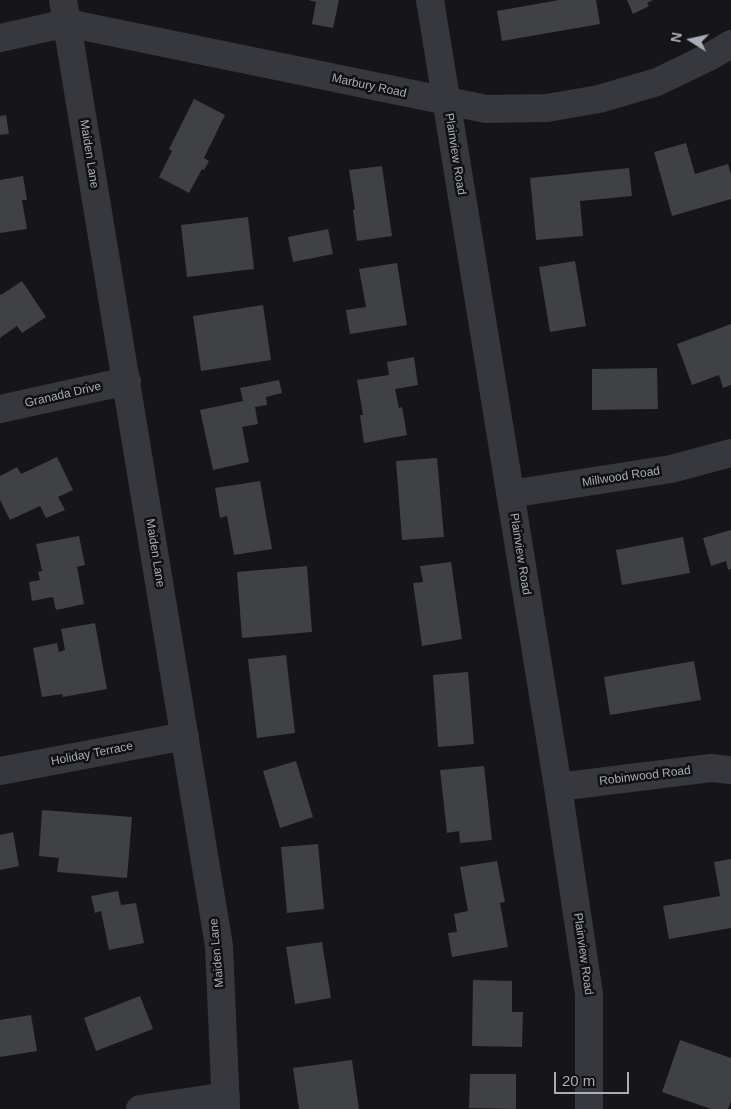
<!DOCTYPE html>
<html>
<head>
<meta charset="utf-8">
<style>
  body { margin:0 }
  #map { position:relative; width:731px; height:1109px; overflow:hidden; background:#161618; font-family:Helvetica,sans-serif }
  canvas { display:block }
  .north { position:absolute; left:666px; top:15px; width:50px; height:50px; -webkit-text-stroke:4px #111113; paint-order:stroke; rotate:280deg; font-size:14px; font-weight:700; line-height:20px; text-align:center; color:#a8adb8 }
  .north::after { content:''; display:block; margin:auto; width:18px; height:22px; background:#a8adb8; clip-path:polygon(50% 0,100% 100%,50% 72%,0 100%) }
  .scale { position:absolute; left:554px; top:1072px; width:75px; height:22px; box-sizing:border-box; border:2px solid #a8adb8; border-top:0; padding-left:6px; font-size:15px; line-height:18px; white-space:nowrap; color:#a8adb8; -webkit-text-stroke:4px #111113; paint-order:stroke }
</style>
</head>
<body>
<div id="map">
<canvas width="731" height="1109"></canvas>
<div class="north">N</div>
<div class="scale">20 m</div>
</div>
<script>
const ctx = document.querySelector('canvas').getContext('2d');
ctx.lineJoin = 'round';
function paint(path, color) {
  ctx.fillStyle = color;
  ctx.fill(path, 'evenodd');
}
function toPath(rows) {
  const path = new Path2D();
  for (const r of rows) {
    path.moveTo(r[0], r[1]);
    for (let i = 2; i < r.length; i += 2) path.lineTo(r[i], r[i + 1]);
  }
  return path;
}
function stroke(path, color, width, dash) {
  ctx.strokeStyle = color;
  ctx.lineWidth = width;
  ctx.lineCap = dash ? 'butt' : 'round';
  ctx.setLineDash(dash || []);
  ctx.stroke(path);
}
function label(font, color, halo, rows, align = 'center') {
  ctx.font = font + ' Helvetica,sans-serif';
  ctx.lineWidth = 5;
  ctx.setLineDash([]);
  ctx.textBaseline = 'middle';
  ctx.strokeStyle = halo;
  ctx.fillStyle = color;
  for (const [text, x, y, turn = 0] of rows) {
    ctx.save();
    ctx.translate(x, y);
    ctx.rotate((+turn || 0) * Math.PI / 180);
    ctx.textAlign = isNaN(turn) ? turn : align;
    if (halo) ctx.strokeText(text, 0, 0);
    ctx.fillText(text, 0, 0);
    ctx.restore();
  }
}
paint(toPath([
  [308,0,339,0,333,28,312,24,316,2],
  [596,0,600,24,502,41,497,11,559,0],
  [627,0,653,0,647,3,649,6,633,14],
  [194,99,225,115,204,158,209,161,204,170,202,169,189,193,159,177,172,151,169,149],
  [6,115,9,134,0,135,0,116],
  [686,143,695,174,728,164,731,174,731,199,672,216,654,152],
  [382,166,392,236,357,241,353,210,355,209,349,170],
  [629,168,632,196,580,201,583,236,536,240,530,178],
  [23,176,27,200,22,200,27,229,0,233,0,180],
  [248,217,254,269,187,277,181,225],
  [328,229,333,254,293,262,288,237],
  [575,261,586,326,550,332,539,267],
  [397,263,407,325,350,334,346,310,366,307,359,269],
  [22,281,46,317,22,333,17,326,0,338,0,294,1,295],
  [263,305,271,360,201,371,193,316],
  [731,324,731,385,723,388,719,375,692,385,677,344],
  [414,357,418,385,395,389,399,408,402,407,407,435,364,443,360,415,363,415,357,380,389,375,387,362],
  [657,368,658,409,592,410,592,369],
  [279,380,282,393,266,397,267,405,255,407,258,424,242,427,249,462,213,470,200,410,243,401,240,388],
  [57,457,73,490,58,497,65,510,46,518,40,506,10,520,0,500,0,476,17,467,21,474],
  [437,458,444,537,402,540,396,461],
  [260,481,272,549,234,555,227,516,220,518,215,488],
  [731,530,731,569,728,570,726,561,711,566,703,538],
  [79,536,85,565,77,567,84,604,56,610,53,597,32,601,29,582,40,580,38,572,42,571,36,544],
  [683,537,690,573,622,585,616,550],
  [451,562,462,639,422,646,413,583,423,582,420,566],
  [307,566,312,632,242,638,237,572],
  [95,623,107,689,63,697,62,694,42,697,33,648,57,643,59,652,65,650,61,629],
  [286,655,295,733,257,738,248,659],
  [694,661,701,700,610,715,604,677],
  [468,672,474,744,438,747,433,675],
  [296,761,313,817,280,828,263,771],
  [484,766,492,840,460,843,459,831,447,833,440,770],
  [42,810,132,817,127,878,57,872,59,858,39,856],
  [13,832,19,866,0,870,0,835],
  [318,844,324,909,287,913,281,847],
  [731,859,731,928,669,939,663,906,720,896,714,862],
  [497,861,505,902,500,903,508,947,452,957,448,933,457,932,454,914,468,911,460,867],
  [118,891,121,905,136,903,144,943,109,950,101,911,95,913,91,896],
  [322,942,331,998,295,1004,286,947],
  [473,980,512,981,512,1012,523,1012,522,1047,472,1046],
  [140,996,153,1029,96,1051,84,1018],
  [31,1015,37,1051,0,1057,0,1020],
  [680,1040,731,1058,731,1101,728,1109,711,1109,662,1092],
  [352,1060,359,1109,299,1109,293,1068],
  [470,1074,516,1074,516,1109,469,1108]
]), '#404145');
stroke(toPath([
  [63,0,219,946,226,1109],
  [430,0,558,787,589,994,589,1109],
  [0,38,67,23,486,109,547,108,599,99,657,82,711,56,731,44],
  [0,409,127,381],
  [510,494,671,469,731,453],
  [0,771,185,736],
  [558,787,711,768,731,770],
  [140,1109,226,1096]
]), '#37383d', 28);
label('12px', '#a8adb8', '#111113', [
  ["Marbury Road",369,86,12],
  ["Maiden Lane",89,154,81],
  ["Plainview Road",455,154,81],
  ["Granada Drive",63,395,-13],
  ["Millwood Road",621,477,-9],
  ["Maiden Lane",155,553,81],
  ["Plainview Road",520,554,81],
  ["Holiday Terrace",92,754,-11],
  ["Robinwood Road",645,776,-7],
  ["Maiden Lane",217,953,-95],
  ["Plainview Road",583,954,82]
]);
</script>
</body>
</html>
